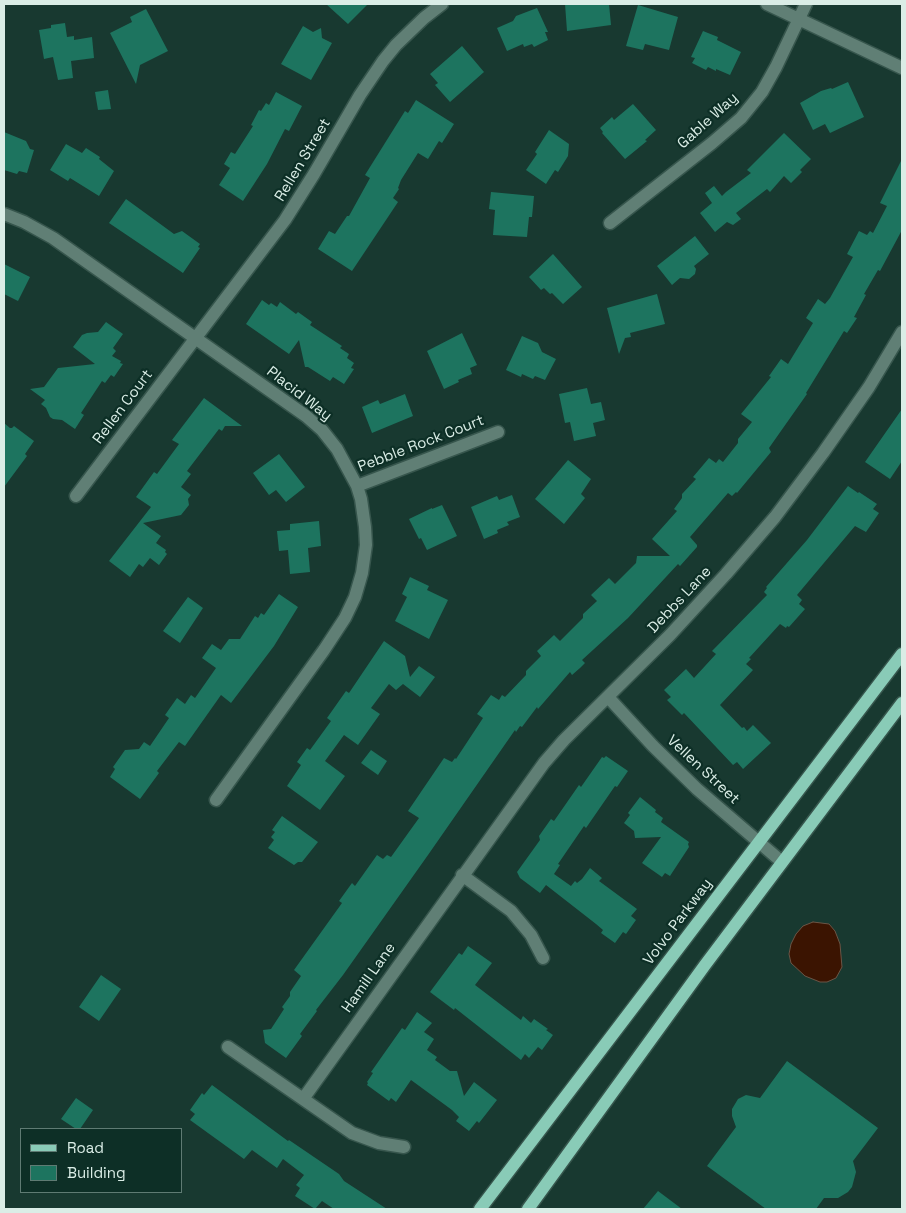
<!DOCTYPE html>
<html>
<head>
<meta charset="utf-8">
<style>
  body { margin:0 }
  #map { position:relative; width:906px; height:1213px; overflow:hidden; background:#183930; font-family:"Space Grotesk",sans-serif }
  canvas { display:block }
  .frame { position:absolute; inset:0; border:5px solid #daede6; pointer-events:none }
  .legend { position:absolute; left:20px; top:1128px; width:162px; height:65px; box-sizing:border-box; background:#0d2f26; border:1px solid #5f7b73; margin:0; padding:6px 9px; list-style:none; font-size:15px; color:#daede6 }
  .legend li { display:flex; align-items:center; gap:10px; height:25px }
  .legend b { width:25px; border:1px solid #5f7b73 }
</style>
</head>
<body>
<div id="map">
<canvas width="906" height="1213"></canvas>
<div class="frame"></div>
<ul class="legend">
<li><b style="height:6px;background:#89cbb7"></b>Road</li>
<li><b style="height:14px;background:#1d745f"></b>Building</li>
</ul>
</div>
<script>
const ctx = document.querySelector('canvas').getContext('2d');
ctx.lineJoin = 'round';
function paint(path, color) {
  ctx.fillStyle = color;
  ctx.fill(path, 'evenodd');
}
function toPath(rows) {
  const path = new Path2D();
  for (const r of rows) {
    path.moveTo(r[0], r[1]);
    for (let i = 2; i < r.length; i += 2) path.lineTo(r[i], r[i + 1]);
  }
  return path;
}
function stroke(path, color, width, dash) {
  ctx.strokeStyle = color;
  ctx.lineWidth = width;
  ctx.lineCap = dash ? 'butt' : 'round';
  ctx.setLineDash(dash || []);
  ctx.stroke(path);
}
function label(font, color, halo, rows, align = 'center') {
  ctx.font = font + ' "Space Grotesk",sans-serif';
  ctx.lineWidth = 4.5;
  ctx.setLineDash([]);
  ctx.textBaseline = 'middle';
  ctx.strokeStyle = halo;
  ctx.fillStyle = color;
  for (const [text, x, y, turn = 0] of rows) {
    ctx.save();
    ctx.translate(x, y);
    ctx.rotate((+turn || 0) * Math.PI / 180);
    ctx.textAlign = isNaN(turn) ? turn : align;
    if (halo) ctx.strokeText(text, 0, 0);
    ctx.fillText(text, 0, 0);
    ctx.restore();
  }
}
const water = toPath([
  [813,922,829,924,835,931,840,944,842,967,836,978,827,982,820,982,805,976,791,963,789,954,791,944,796,934,803,926,813,922]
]);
paint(water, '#3b1401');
stroke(water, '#6b5546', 1);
paint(toPath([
  [326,4,368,4,348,24],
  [565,4,609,4,611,25,567,31],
  [638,5,678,17,669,50,645,44,643,50,626,46],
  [537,8,548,32,545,32,548,40,534,47,532,44,524,47,523,44,507,51,497,28,513,21,516,16],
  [146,9,168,51,140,65,136,84,110,33,132,22,130,17],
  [65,23,67,37,74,36,74,40,92,37,94,58,71,61,73,78,58,80,53,57,44,59,39,30,51,28,51,25],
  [303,26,313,32,321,28,322,38,332,43,311,80,281,64],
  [703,31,718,37,717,40,741,52,730,75,716,69,716,71,708,67,706,70,692,63,695,58,691,57],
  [462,46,484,72,450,102,435,85,438,83,430,74],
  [848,82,864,117,830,133,825,124,813,130,800,103,821,91,831,88,832,89],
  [108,90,111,109,98,110,95,92],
  [276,92,302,106,289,131,285,129,267,164,243,201,219,185,230,168,224,164,231,152,235,154,253,126,251,125,259,110,261,111,266,103,269,105],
  [416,100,454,124,442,143,439,141,428,159,418,153,401,180,398,188,399,189,393,198,398,202,352,271,318,249,329,231,335,234,347,216,349,216,370,178,365,175,405,111,408,113],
  [633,104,656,130,645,140,647,141,625,159,602,133,603,132,600,128,612,117,614,120],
  [549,130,569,144,568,156,558,172,555,170,546,184,526,170,537,154,535,152],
  [4,132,26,141,30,149,34,150,27,173,19,171,17,174,4,170],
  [784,133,811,159,800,170,802,172,791,183,784,176,770,192,767,189,736,213,741,219,733,225,727,222,715,232,700,213,712,203,705,193,714,186,722,196,726,192,751,173,747,170],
  [66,144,82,153,86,148,100,157,99,159,114,171,99,196,70,178,68,181,50,170],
  [902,159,902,230,880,271,878,270,864,294,866,295,854,317,857,318,847,333,844,331,806,393,807,394,769,448,771,452,737,493,736,492,732,496,728,493,690,537,697,545,697,547,680,566,678,564,628,618,582,660,585,663,580,668,572,675,570,672,538,709,537,707,522,727,520,726,516,732,515,730,428,855,343,975,316,1010,317,1011,300,1034,302,1036,286,1058,265,1043,263,1030,271,1029,284,1009,282,1007,290,996,290,992,301,976,294,970,342,903,339,901,352,883,355,886,377,855,383,859,387,855,391,857,419,818,408,811,444,758,452,762,455,758,456,759,483,718,477,714,491,695,499,700,502,695,505,697,526,675,526,671,541,656,537,651,554,635,560,641,583,618,583,614,597,601,591,595,609,578,615,584,636,563,637,556,670,556,652,539,677,511,674,509,682,498,682,494,696,479,693,477,709,458,716,463,719,459,723,462,738,443,738,439,752,422,741,414,771,377,769,376,781,359,788,364,813,323,806,318,818,299,825,304,830,298,853,257,847,254,859,231,867,235,870,231,873,233,887,206,880,203],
  [491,192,534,196,532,217,529,217,527,237,493,235,495,210,489,209],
  [126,199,174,234,182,231,200,244,198,247,200,248,183,273,109,223],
  [695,236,709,254,694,266,696,269,695,274,689,279,680,278,672,285,657,266],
  [553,254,582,287,563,304,552,293,550,294,544,288,541,290,529,277],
  [4,264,30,277,18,301,4,294],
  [657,294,665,324,630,333,631,337,625,338,619,354,607,308],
  [262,300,269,305,271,303,277,307,280,302,296,314,298,312,312,322,310,325,342,346,340,348,349,354,347,358,354,363,351,368,354,369,344,384,333,377,330,381,308,367,305,367,299,340,289,354,246,324],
  [106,322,123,334,113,348,116,351,112,356,121,361,120,363,123,364,114,377,111,375,105,383,102,381,81,413,84,415,75,429,62,420,53,419,50,417,46,408,41,404,45,400,30,389,44,387,58,368,95,364,73,347,82,335,87,333,98,332],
  [462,333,477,365,470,368,472,374,458,380,459,382,444,389,427,351],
  [522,336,538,343,542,352,556,359,545,380,535,376,533,379,522,374,521,377,506,370],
  [587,388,591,404,601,402,605,420,593,423,596,436,574,441,570,422,565,423,559,394],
  [405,394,413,416,372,433,362,407,378,400,380,404],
  [204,398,242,426,225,426,222,431,219,429,187,471,191,474,181,487,191,495,188,499,189,505,181,515,143,523,161,536,156,543,166,550,165,552,167,554,159,565,150,558,143,567,139,564,130,577,109,561,151,507,136,497,154,472,157,474,179,444,172,440],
  [902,409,902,461,890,479,865,462],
  [4,423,10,428,12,428,14,426,34,441,25,454,27,456,4,487],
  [279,454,305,487,286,502,276,490,269,495,253,473],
  [568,460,591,479,581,494,585,498,564,524,535,499],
  [848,486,858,493,859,492,877,504,873,509,879,513,866,532,855,526,797,595,802,600,799,604,805,609,789,627,787,626,786,628,780,624,749,658,751,659,746,664,753,670,720,705,742,728,744,727,747,731,753,725,771,743,743,769,737,762,733,765,684,713,682,715,667,700,671,697,664,690,686,669,694,678,716,654,712,651,767,595,764,592,767,588,766,587,807,540],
  [512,495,520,517,507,522,509,525,497,530,498,533,484,539,471,507,497,496,499,500],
  [442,505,457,536,427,550,421,538,419,539,409,519,432,508,432,509],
  [319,521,321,546,308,548,310,572,290,574,288,550,279,551,277,531,290,530,290,524],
  [410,577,429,586,427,590,448,600,429,639,395,621,407,597,402,594],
  [279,594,298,607,274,646,231,703,221,695,185,746,179,742,157,771,159,773,140,799,110,777,115,769,113,767,125,750,139,749,144,742,150,746,169,718,165,715,177,698,185,704,191,695,195,698,216,668,202,658,212,644,221,650,229,639,240,639,255,616,258,618,261,613,264,615],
  [188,597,203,608,180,643,163,631],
  [384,641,405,656,410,677,419,666,435,677,420,697,403,684,396,690,389,684,371,708,380,714,358,745,344,735,325,761,345,776,320,810,287,786,301,765,297,762,307,748,310,750,331,721,327,718,346,691,349,693],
  [371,750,387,761,378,775,361,763],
  [606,756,628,771,617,787,615,786,586,828,584,826,558,864,560,865,554,874,571,886,575,881,577,883,582,879,590,868,602,878,599,881,637,909,631,916,636,920,626,934,623,932,615,943,601,933,603,930,596,924,546,885,540,893,520,878,517,872,540,840,539,836,551,819,554,821,579,785,581,787,602,757,604,758],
  [640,797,656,810,655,812,663,818,661,822,689,842,688,844,689,847,670,876,665,873,662,877,642,863,661,837,635,838,634,831,624,823,630,815,628,813],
  [282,816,318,842,302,862,298,862,294,865,268,848,274,840,271,837,275,832,272,830],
  [468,946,492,963,475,985,521,1020,523,1016,531,1023,534,1019,548,1029,546,1030,553,1035,542,1050,538,1047,529,1058,525,1054,521,1060,455,1008,454,1010,430,992,459,953,462,955],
  [101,975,121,989,99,1021,79,1007],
  [417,1012,432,1023,424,1032,434,1039,427,1050,437,1057,435,1060,450,1071,457,1071,464,1096,474,1082,497,1100,479,1123,477,1121,469,1131,456,1121,459,1117,452,1110,411,1080,396,1102,391,1098,389,1101,367,1085,368,1083,367,1082,373,1073,371,1072,402,1028,405,1030],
  [787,1061,878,1128,853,1161,856,1172,852,1187,848,1192,838,1198,824,1198,816,1209,766,1209,707,1166,736,1127,732,1116,732,1109,738,1099,746,1095,760,1098],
  [212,1085,288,1141,289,1140,339,1174,344,1181,387,1209,334,1209,322,1201,315,1209,295,1196,300,1188,296,1185,304,1175,283,1159,277,1168,252,1150,244,1159,190,1120,195,1114,190,1110,202,1093,204,1095],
  [76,1098,93,1110,80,1129,76,1129,61,1119],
  [658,1191,682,1209,643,1209]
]), '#1d745f');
const minor = toPath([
  [767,4,902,68],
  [4,214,24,222,53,238,306,416,322,430,337,449,357,486,361,499,365,527,366,545,362,573,355,597,345,618,324,650,216,800],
  [610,223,712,143,741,118,762,92,776,67,806,4],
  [357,486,498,432],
  [76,496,285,220,314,174,360,95,383,61,396,45,424,18,442,4],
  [608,697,653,746,697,789,782,862],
  [462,875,511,911,531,935,543,958],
  [228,1047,352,1133,379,1143,404,1147],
  [303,1099,544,763,564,740,670,635,726,574,775,517,823,453,869,387,902,332]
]);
const major = toPath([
  [480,1209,902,654],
  [528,1209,705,965,902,703]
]);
stroke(minor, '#37564d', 15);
stroke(major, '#37564d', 15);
stroke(minor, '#607f75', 12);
stroke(major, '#89cbb7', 12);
label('15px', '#daede6', '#0d2f26', [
  ["Gable Way",708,121,-42],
  ["Rellen Street",303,160,-59],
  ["Placid Way",299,394,38],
  ["Rellen Court",123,407,-53],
  ["Pebble Rock Court",421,444,-21],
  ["Debbs Lane",680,600,-47],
  ["Vellen Street",703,770,43],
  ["Volvo Parkway",678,922,-53],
  ["Hamill Lane",369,978,-55]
]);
</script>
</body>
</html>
